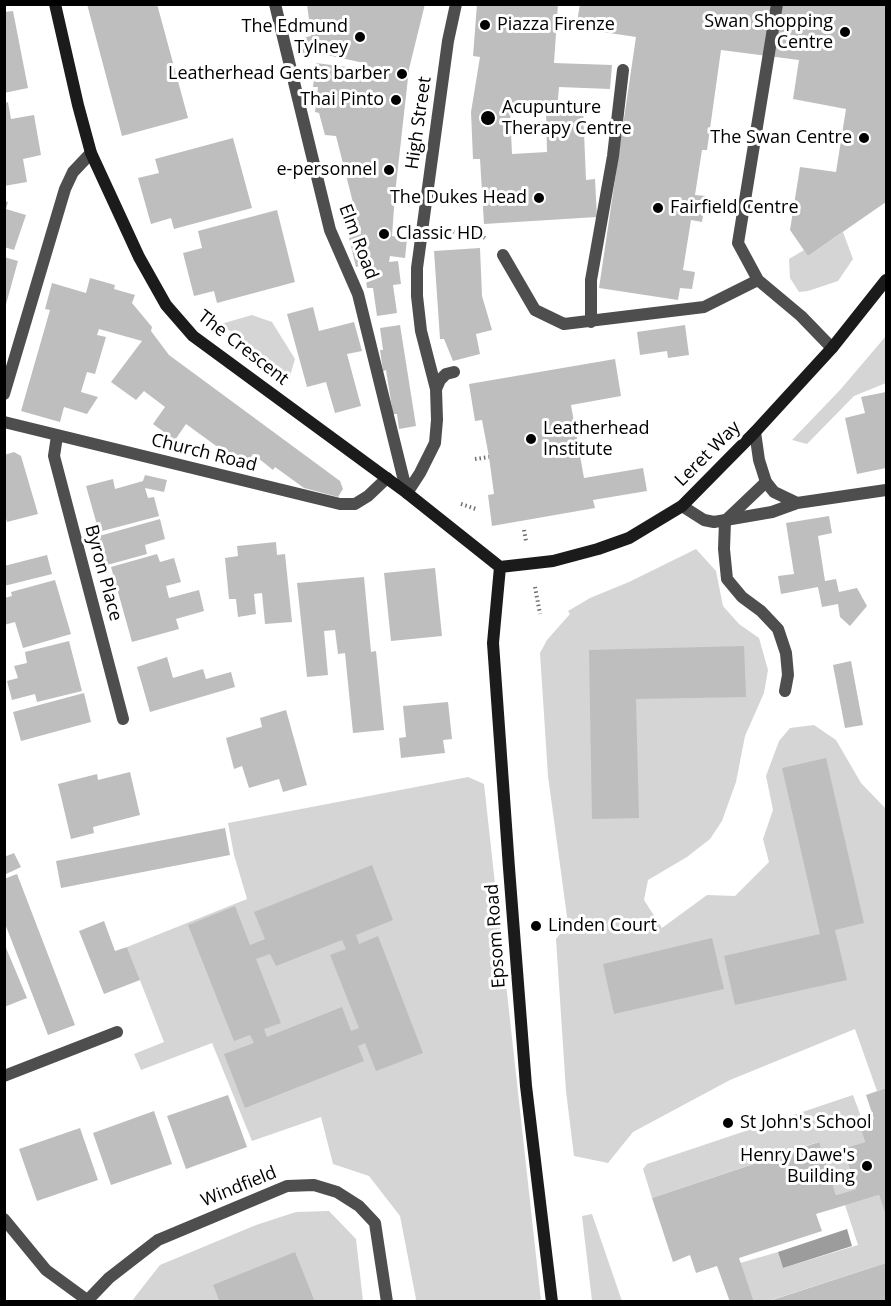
<!DOCTYPE html>
<html>
<head>
<meta charset="utf-8">
<style>
  body { margin:0 }
  #map { position:relative; width:891px; height:1306px; overflow:hidden; background:#fff; font-family:"Open Sans",sans-serif }
  canvas { display:block }
  .frame { position:absolute; inset:0; border:6px solid #000; pointer-events:none }
</style>
</head>
<body>
<div id="map">
<canvas width="891" height="1306"></canvas>
<div class="frame"></div>
</div>
<script>
const ctx = document.querySelector('canvas').getContext('2d');
ctx.lineJoin = 'round';
function paint(path, color) {
  ctx.fillStyle = color;
  ctx.fill(path, 'evenodd');
}
function toPath(rows) {
  const path = new Path2D();
  for (const r of rows) {
    path.moveTo(r[0], r[1]);
    for (let i = 2; i < r.length; i += 2) path.lineTo(r[i], r[i + 1]);
  }
  return path;
}
function stroke(path, color, width, dash) {
  ctx.strokeStyle = color;
  ctx.lineWidth = width;
  ctx.lineCap = dash ? 'butt' : 'round';
  ctx.setLineDash(dash || []);
  ctx.stroke(path);
}
function label(font, color, halo, rows, align = 'center') {
  ctx.font = font + ' "Open Sans",sans-serif';
  ctx.lineWidth = 6;
  ctx.setLineDash([]);
  ctx.textBaseline = 'middle';
  ctx.strokeStyle = halo;
  ctx.fillStyle = color;
  for (const [text, x, y, turn = 0] of rows) {
    ctx.save();
    ctx.translate(x, y);
    ctx.rotate((+turn || 0) * Math.PI / 180);
    ctx.textAlign = isNaN(turn) ? turn : align;
    if (halo) ctx.strokeText(text, 0, 0);
    ctx.fillText(text, 0, 0);
    ctx.restore();
  }
}
paint(toPath([
  [843,232,853,259,838,281,808,291,799,292,790,278,789,259,804,250,808,256],
  [252,315,272,322,295,359,290,376,221,324],
  [886,336,886,383,854,396,807,444,792,440,840,390],
  [696,549,716,571,723,606,739,624,759,638,768,670,764,693,745,736,736,782,722,821,710,839,687,857,648,880,644,900,662,928,707,895,735,896,769,862,763,839,773,810,766,776,779,741,790,728,814,725,836,740,861,783,886,809,886,1088,877,1091,855,1029,730,1080,633,1132,608,1163,574,1156,566,1091,556,939,568,924,548,776,540,653,547,640,570,614,568,611,590,598,629,582],
  [468,777,484,784,541,1301,415,1301,416,1299,400,1216,369,1176,333,1164,321,1117,252,1141,212,1043,141,1070,134,1054,164,1042,127,947,247,899,234,855,228,823],
  [853,1095,863,1122,859,1124,865,1142,843,1150,856,1189,836,1195,818,1142,652,1198,643,1169,647,1164],
  [879,1195,886,1213,886,1263,768,1301,754,1302,740,1263,778,1252,783,1268,858,1245,845,1205],
  [329,1211,356,1239,363,1301,131,1302,160,1265,256,1225,296,1212],
  [592,1214,622,1301,592,1301,582,1216]
]), '#d5d5d5');
paint(toPath([
  [847,1229,852,1246,783,1268,778,1252]
]), '#9c9c9c');
paint(toPath([
  [87,4,157,4,188,118,122,136],
  [307,4,425,4,409,69,395,194,392,236,407,239,405,258,390,256,389,262,398,261,401,284,393,285,397,313,377,316,373,288,367,288,364,265,356,267,349,238,361,234,336,136,325,135,319,113,315,112,318,87,313,87,316,63,363,69,364,63,327,55,327,51,298,55,296,39,311,36],
  [477,4,558,4,554,63,612,65,610,89,559,87,557,109,583,108,586,180,595,179,597,217,484,224,480,159,473,159,471,112,480,57,473,56],
  [546,109,547,152,512,154,510,110],
  [580,4,886,4,886,202,808,256,790,230,800,167,836,172,846,109,793,99,799,60,721,50,707,150,702,150,695,195,706,196,702,222,691,220,683,270,695,272,692,289,680,288,678,300,599,288,636,37,576,28],
  [13,11,28,88,4,93,4,12],
  [8,102,11,119,34,115,41,155,23,159,27,182,4,186,4,103],
  [233,138,252,208,174,229,171,218,151,224,138,178,159,173,155,159],
  [4,201,8,202,6,209,26,215,14,250,4,247],
  [277,210,295,282,217,303,214,291,194,296,183,253,202,248,198,231],
  [480,248,482,296,492,330,476,334,480,354,453,361,444,339,440,339,434,251],
  [4,257,18,261,5,308,4,308],
  [90,278,115,285,114,289,135,295,132,303,152,327,151,331,169,355,340,481,343,489,338,497,304,488,275,467,273,470,253,454,247,463,233,452,230,456,186,424,175,440,153,424,165,407,144,391,136,400,111,382,142,341,99,329,97,335,106,337,95,374,87,372,81,392,98,397,87,414,64,407,60,422,21,411,50,310,45,309,52,283,86,293],
  [313,307,319,331,354,322,362,351,347,354,361,406,335,413,326,382,307,387,287,314],
  [400,325,416,426,399,429,397,414,393,414,386,370,383,371,380,350,383,350,380,328],
  [685,325,689,355,668,358,667,351,640,355,637,332],
  [615,359,621,396,571,405,584,478,643,468,647,491,593,500,595,508,492,526,488,495,494,494,489,457,482,420,475,421,469,384],
  [886,392,886,468,857,474,845,418,865,413,861,397],
  [14,452,21,456,38,514,7,522,4,512,4,455],
  [145,475,167,480,164,492,145,488,148,498,154,497,159,516,99,532,86,486,113,479,115,489,143,481],
  [829,516,832,533,818,536,825,581,836,579,839,592,857,588,867,606,850,626,840,617,838,604,822,607,818,587,781,594,778,576,794,574,786,523],
  [160,519,165,539,145,545,147,554,107,565,99,536],
  [276,542,277,555,285,554,292,622,265,624,262,593,254,594,256,614,238,617,236,599,229,599,225,558,238,556,237,546],
  [157,554,160,562,174,558,181,582,166,586,169,598,199,590,204,611,176,619,179,629,132,642,111,567],
  [47,555,52,574,4,586,4,566],
  [435,568,442,636,391,641,384,573],
  [364,577,371,652,376,651,384,730,353,733,345,653,338,654,335,630,324,631,328,675,307,677,297,583],
  [55,580,71,634,23,648,15,622,4,625,4,598,12,596,11,592],
  [69,641,82,691,37,702,35,694,12,700,7,681,18,678,14,666,27,663,25,652],
  [744,646,746,697,636,699,639,818,592,819,589,650],
  [167,657,173,678,203,669,206,679,231,672,235,687,150,712,137,667],
  [851,661,863,725,845,728,833,665],
  [84,693,91,722,21,741,13,712],
  [448,702,452,739,443,740,445,753,401,758,399,738,406,737,403,706],
  [286,710,307,785,283,792,279,779,249,788,242,766,234,769,226,738,262,727,260,718],
  [826,758,864,923,835,930,847,980,735,1005,724,956,820,934,782,768],
  [130,772,140,815,93,827,94,833,71,839,58,784,97,774,98,780],
  [225,828,230,855,61,888,56,861],
  [14,853,21,867,4,875,4,857],
  [372,865,393,920,356,935,359,944,378,936,423,1053,376,1071,365,1043,358,1046,364,1061,245,1108,224,1054,254,1043,250,1035,234,1041,188,925,235,906,250,945,265,939,254,912],
  [342,940,346,949,330,955,359,1028,351,1031,342,1007,267,1037,264,1029,281,1023,256,959,270,954,276,966],
  [17,874,75,1025,48,1035,4,921,4,879],
  [104,921,115,951,127,947,140,980,104,994,79,931],
  [712,938,724,989,614,1014,603,964],
  [4,943,27,998,4,1007],
  [886,1088,886,1215,879,1195,816,1214,822,1231,739,1258,754,1302,730,1302,717,1266,696,1273,690,1255,673,1262,652,1198,819,1142,836,1195,856,1189,843,1149,865,1142,859,1124,874,1119,866,1095],
  [228,1095,247,1147,186,1169,167,1116],
  [154,1111,172,1164,111,1185,93,1133],
  [80,1128,98,1180,37,1201,19,1149],
  [295,1252,315,1302,220,1302,213,1285],
  [886,1263,886,1302,769,1302,769,1301]
]), '#bebebe');
stroke(toPath([
  [444,230,482,236,486,239],
  [475,459,489,457],
  [461,504,476,509],
  [524,530,526,541],
  [535,587,540,614]
]), '#707070', 4, [1.5, 3]);
stroke(toPath([
  [777,4,738,243,758,280,801,316,832,348],
  [503,255,535,310,564,324,704,307,758,280],
  [591,322,591,280,613,156,623,70],
  [766,482,725,521,724,549,727,579,742,597,761,611,778,629,786,653,788,675,785,691]
]), '#4e4e4e', 12);
stroke(toPath([
  [275,4,330,230,358,294,407,493],
  [436,389,421,331,417,296,417,268,448,41,456,4],
  [4,394,65,189,73,172,91,153],
  [4,422,340,504,355,504,368,496,387,478],
  [755,432,759,460,766,482,774,492,797,503],
  [57,436,54,456,123,719],
  [407,493,420,473,435,443,437,420,436,389,440,380,446,374,454,372],
  [682,506,704,520,714,522,772,512,797,503,886,490],
  [4,1076,117,1032],
  [4,1219,46,1270,87,1300],
  [86,1302,109,1278,158,1240,287,1186,314,1185,337,1192,359,1206,375,1223,387,1302]
]), '#4e4e4e', 12);
stroke(toPath([
  [55,4,78,105,91,153,139,257,166,305,193,336,407,493,500,567],
  [500,567,493,643,509,868,526,1086,552,1302],
  [500,567,553,561,598,549,629,538,682,506,755,432,832,348,886,280]
]), '#1b1b1b', 12);
for (const [x, y, r, color] of [
  [485,25,6,"#000"],
  [845,32,6,"#000"],
  [360,37,6,"#000"],
  [402,74,6,"#000"],
  [396,100,6,"#000"],
  [488,118,8,"#000"],
  [864,138,6,"#000"],
  [389,170,6,"#000"],
  [539,198,6,"#000"],
  [658,208,6,"#000"],
  [384,234,6,"#000"],
  [531,439,6,"#000"],
  [536,926,6,"#000"],
  [728,1123,6,"#000"],
  [867,1166,6,"#000"]
]) {
  const dot = new Path2D();
  dot.arc(x, y, r, 0, 2 * Math.PI);
  ctx.fillStyle = color;
  ctx.fill(dot);
  stroke(dot, '#fff', 2);
}
label('18px', '#000', '#fff', [
  ["Swan Shopping",833,22],
  ["Centre",833,43],
  ["Piazza Firenze",497,25,"left"],
  ["The Edmund",348,27],
  ["Tylney",348,48],
  ["Leatherhead Gents barber",390,74],
  ["Thai Pinto",384,100],
  ["Acupunture",502,108,"left"],
  ["Therapy Centre",502,129,"left"],
  ["The Swan Centre",852,138],
  ["e-personnel",377,170],
  ["The Dukes Head",527,198],
  ["Fairfield Centre",670,208,"left"],
  ["Classic HD",396,234,"left"],
  ["Leatherhead",543,429,"left"],
  ["Institute",543,450,"left"],
  ["Linden Court",548,926,"left"],
  ["St John's School",740,1123,"left"],
  ["Henry Dawe's",855,1156],
  ["Building",855,1177]
], 'right');
label('18px', '#000', '#fff', [
  ["High Street",419,123,-82],
  ["Elm Road",358,242,69],
  ["The Crescent",243,348,38],
  ["Church Road",204,453,14],
  ["Leret Way",708,454,-45],
  ["Byron Place",103,573,75],
  ["Epsom Road",496,936,-94],
  ["Windfield",239,1187,-22]
]);
</script>
</body>
</html>
